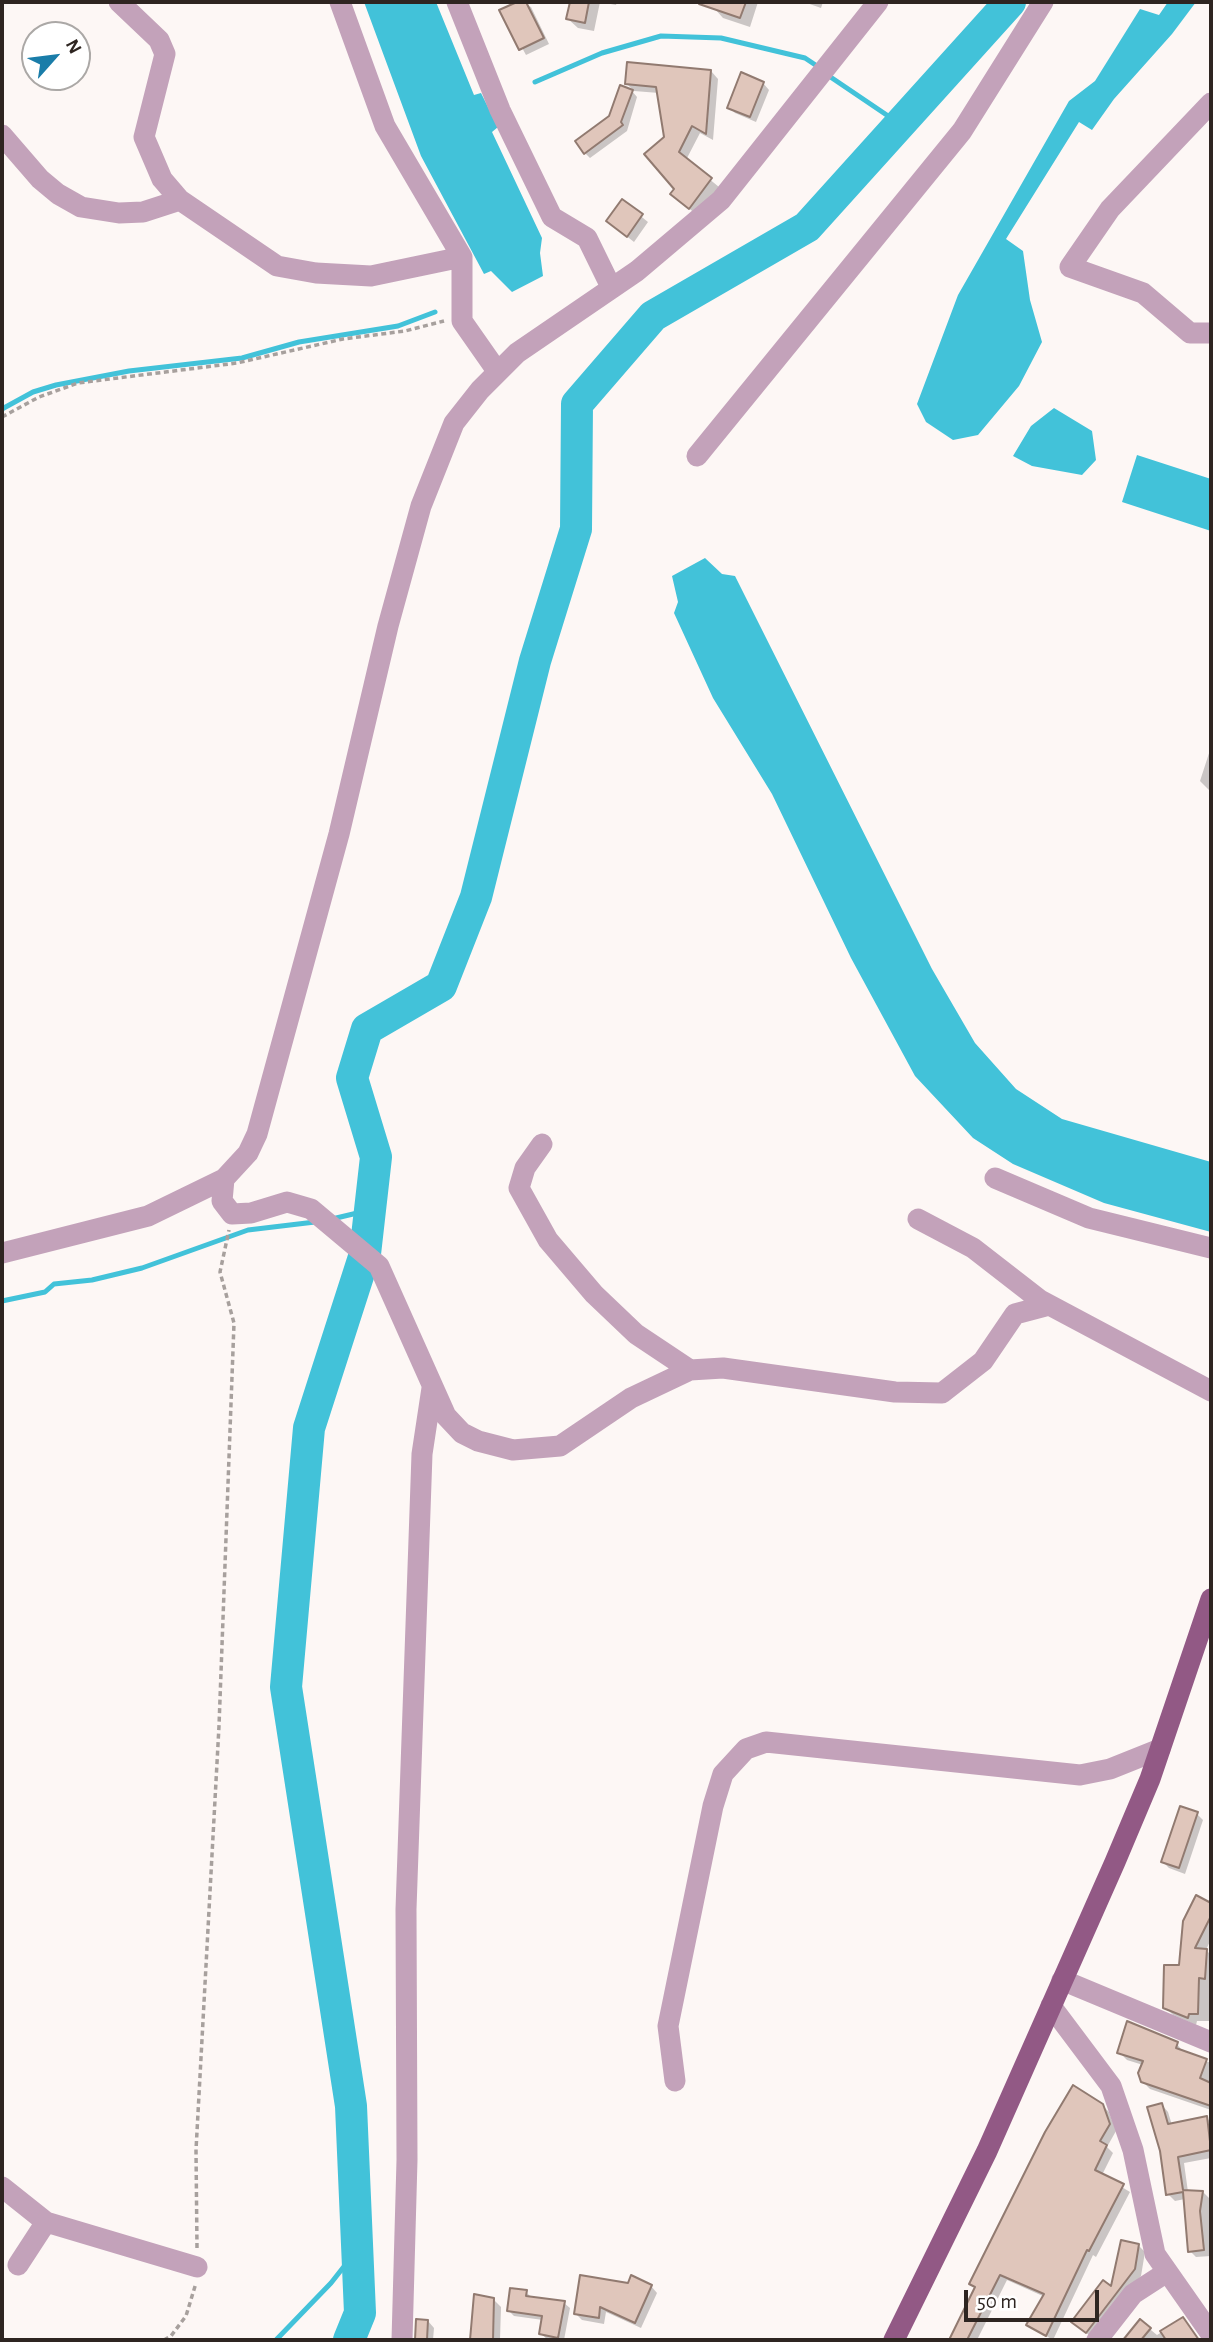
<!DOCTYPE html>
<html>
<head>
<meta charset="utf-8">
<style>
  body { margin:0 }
  #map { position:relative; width:1213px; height:2342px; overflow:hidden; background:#fdf7f5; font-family:"Alegreya Sans",sans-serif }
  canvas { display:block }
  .frame { position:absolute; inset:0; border:4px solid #2e2521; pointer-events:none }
  .north { position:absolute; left:21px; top:21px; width:70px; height:70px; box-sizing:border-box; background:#fff; border:2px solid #aba8a6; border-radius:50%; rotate:62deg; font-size:19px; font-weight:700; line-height:28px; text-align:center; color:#2e2521 }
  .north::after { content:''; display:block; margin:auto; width:24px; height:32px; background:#1a7da9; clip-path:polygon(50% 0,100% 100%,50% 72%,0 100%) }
  .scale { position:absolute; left:964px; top:2290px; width:135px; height:32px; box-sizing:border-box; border:4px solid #2e2521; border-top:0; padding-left:9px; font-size:21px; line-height:24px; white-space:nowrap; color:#2e2521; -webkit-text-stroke:5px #fff; paint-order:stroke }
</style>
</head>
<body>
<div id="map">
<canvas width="1213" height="2342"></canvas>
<div class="frame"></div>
<div class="north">N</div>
<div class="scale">50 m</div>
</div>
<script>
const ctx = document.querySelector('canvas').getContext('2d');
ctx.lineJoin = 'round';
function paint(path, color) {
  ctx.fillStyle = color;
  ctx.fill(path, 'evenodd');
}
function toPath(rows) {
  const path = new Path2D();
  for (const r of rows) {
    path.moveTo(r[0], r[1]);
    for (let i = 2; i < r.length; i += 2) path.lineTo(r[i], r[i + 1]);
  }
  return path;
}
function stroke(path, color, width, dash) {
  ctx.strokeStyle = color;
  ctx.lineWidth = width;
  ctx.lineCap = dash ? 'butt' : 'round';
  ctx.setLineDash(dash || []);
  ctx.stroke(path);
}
paint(toPath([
  [364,2,436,2,474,95,481,93,498,127,492,132,542,238,540,253,543,276,512,292,491,271,484,274,421,156],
  [1168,2,1196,2,1172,34,1114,99,1092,130,1079,122,1006,239,1023,251,1030,300,1042,342,1019,386,978,435,953,440,926,422,917,404,958,295,1069,101,1095,81,1140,9,1159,15],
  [1054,408,1092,431,1096,460,1082,475,1032,466,1013,456,1031,426],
  [1137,455,1211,479,1211,531,1122,502],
  [705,558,722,574,735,576,932,969,975,1043,1016,1089,1062,1119,1211,1162,1211,1232,1104,1203,1013,1164,973,1138,915,1076,851,958,772,794,713,698,674,613,678,602,672,576]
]), '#42c2d9');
paint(toPath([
  [521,2,531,7,549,44,526,55,502,11],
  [571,2,617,2,616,5,600,2,594,31,578,28,568,19],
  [709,2,758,2,750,27,723,18,714,8,715,4],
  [804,2,823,2,821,8],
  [711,71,718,79,713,140,700,133,686,160,719,187,697,215,680,201,659,93,634,91,627,84],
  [763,83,769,90,756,122,735,113,729,107],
  [632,91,637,97,627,131,590,158,585,153],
  [622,201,648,222,634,242,615,227],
  [1211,747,1211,792,1200,781],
  [1197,1814,1203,1820,1185,1874,1169,1868,1163,1862],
  [1197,1898,1211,1905,1211,1939,1206,1950,1211,1955,1211,2021,1197,2021,1196,2025,1173,2015,1165,2007,1181,1967],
  [1177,2044,1184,2053,1211,2063,1211,2110,1150,2089,1142,2081,1143,2065,1127,2060,1119,2052],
  [1102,2105,1109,2112,1116,2131,1107,2147,1113,2153,1102,2175,1130,2192,1096,2257,1093,2255,1053,2340,1028,2325,1045,2297,1007,2280,977,2340,951,2340,976,2289,971,2284],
  [1162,2105,1168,2112,1172,2125,1207,2118,1211,2123,1211,2158,1184,2163,1188,2192,1203,2192,1211,2200,1211,2256,1196,2257,1190,2251,1185,2199,1175,2201,1168,2194],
  [1139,2246,1145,2252,1141,2276,1093,2338,1079,2328,1112,2288],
  [651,2286,657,2293,641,2328,606,2312,604,2324,582,2320,576,2314],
  [526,2292,532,2298,564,2303,570,2308,564,2340,547,2339,541,2334,543,2320,514,2316,508,2310],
  [475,2296,493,2299,501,2307,500,2340,472,2340],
  [1183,2319,1199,2340,1126,2340,1140,2321,1157,2335],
  [417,2321,428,2321,434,2328,433,2340,416,2340]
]), '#0003');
stroke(toPath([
  [829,76,900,124],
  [535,82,602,53,661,36,721,38,805,58,817,66],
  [2,409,33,392,56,385,129,371,242,358,299,342,398,326,435,312],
  [332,1219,370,1210],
  [2,1301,45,1292,54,1284,92,1280,142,1268,248,1230,315,1222],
  [276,2340,331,2283,357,2250]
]), '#42c2d9', 5);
stroke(toPath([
  [349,2340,360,2313,351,2106,286,1687,309,1428,365,1254,376,1157,352,1078,367,1029,441,986,476,897,535,661,576,529,577,404,653,316,807,227,1010,2]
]), '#42c2d9', 32);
const building = toPath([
  [517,2,526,2,544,38,519,50,499,10,517,2],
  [570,2,589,2,585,23,566,19,570,2],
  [699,2,746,2,740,18,699,4,699,2],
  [627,62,711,70,706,134,692,126,679,152,712,178,689,209,670,194,674,189,644,154,664,137,656,87,625,84,627,62],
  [741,72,764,82,750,117,727,108,741,72],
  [620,85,633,90,621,122,623,125,584,154,575,141,609,116,620,85],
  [622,199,643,214,627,237,606,221,622,199],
  [1180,1806,1198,1812,1179,1868,1161,1862,1180,1806],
  [1196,1895,1211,1903,1211,1916,1195,1948,1207,1949,1205,1979,1199,1978,1198,2014,1189,2014,1188,2018,1163,2008,1164,1965,1179,1965,1183,1921,1196,1895],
  [1127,2021,1178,2042,1176,2048,1207,2059,1200,2078,1211,2083,1211,2106,1141,2082,1138,2073,1143,2061,1117,2053,1127,2021],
  [1073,2085,1103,2104,1110,2124,1100,2141,1107,2145,1095,2170,1124,2184,1089,2251,1087,2250,1046,2336,1026,2325,1044,2294,1000,2275,967,2340,949,2340,975,2287,969,2284,1045,2132,1073,2085],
  [1162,2103,1168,2124,1207,2116,1211,2150,1178,2157,1183,2190,1203,2191,1200,2211,1204,2250,1188,2252,1183,2192,1166,2195,1160,2151,1147,2107,1162,2103],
  [1121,2240,1139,2244,1135,2269,1086,2333,1071,2322,1103,2280,1111,2286,1121,2240],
  [580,2275,628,2283,631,2275,652,2285,635,2323,600,2307,599,2318,574,2314,580,2275],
  [510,2288,527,2290,526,2296,565,2301,558,2338,539,2334,542,2316,507,2311,510,2288],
  [474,2294,494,2298,493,2340,470,2340,474,2294],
  [1183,2317,1199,2340,1166,2340,1160,2331,1183,2317],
  [416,2319,428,2320,427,2340,415,2340,416,2319],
  [1140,2319,1151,2328,1141,2340,1123,2340,1140,2319]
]);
paint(building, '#e0c6bb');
stroke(building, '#917a70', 2);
stroke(toPath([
  [2,417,39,397,78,383,237,363,343,339,405,331,444,321],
  [197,2248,196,2150,219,1726,234,1323,220,1272,229,1230],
  [164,2340,171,2336,186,2316,196,2283]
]), '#a7a09d', 3.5, [5, 3.5]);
stroke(toPath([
  [119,2,159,40,165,54,144,137,162,179,180,200,277,266,316,273,371,276,462,257],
  [340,2,385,126,462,257,462,321,497,371],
  [457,2,500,110,552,217,587,238,611,287],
  [1211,103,1110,209,1070,267,1143,293,1190,333,1211,333],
  [2,135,40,179,58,194,81,207,119,213,143,212,180,200],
  [697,456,962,131,1043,2],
  [542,1144,525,1168,519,1188,548,1240,594,1294,636,1334,690,1370,723,1368,895,1392,942,1393,983,1361,1015,1314,1049,1305],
  [995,1178,1089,1218,1211,1248],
  [224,1179,222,1201,232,1214,251,1213,287,1202,311,1209,379,1266,446,1416,462,1433,478,1441,513,1450,560,1446,631,1398,690,1370],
  [918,1219,973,1248,1040,1300,1211,1391],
  [2,1253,148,1216,224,1179,248,1153,257,1134,339,834,388,626,421,506,454,423,480,390,517,353,637,271,721,200,878,2],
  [1062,1980,1211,2042],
  [1051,2006,1111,2086,1133,2150,1155,2254,1211,2334],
  [675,2081,668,2026,713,1806,723,1774,746,1749,766,1742,1080,1775,1110,1769,1160,1749],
  [2,2187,46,2222,197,2267],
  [18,2265,46,2222],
  [402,2340,407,2160,406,1909,422,1454,432,1388],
  [1097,2340,1133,2294,1167,2272]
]), '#c3a2ba', 21);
stroke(toPath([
  [894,2340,987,2151,1115,1862,1150,1779,1211,1599]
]), '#925985', 21);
</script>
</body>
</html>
